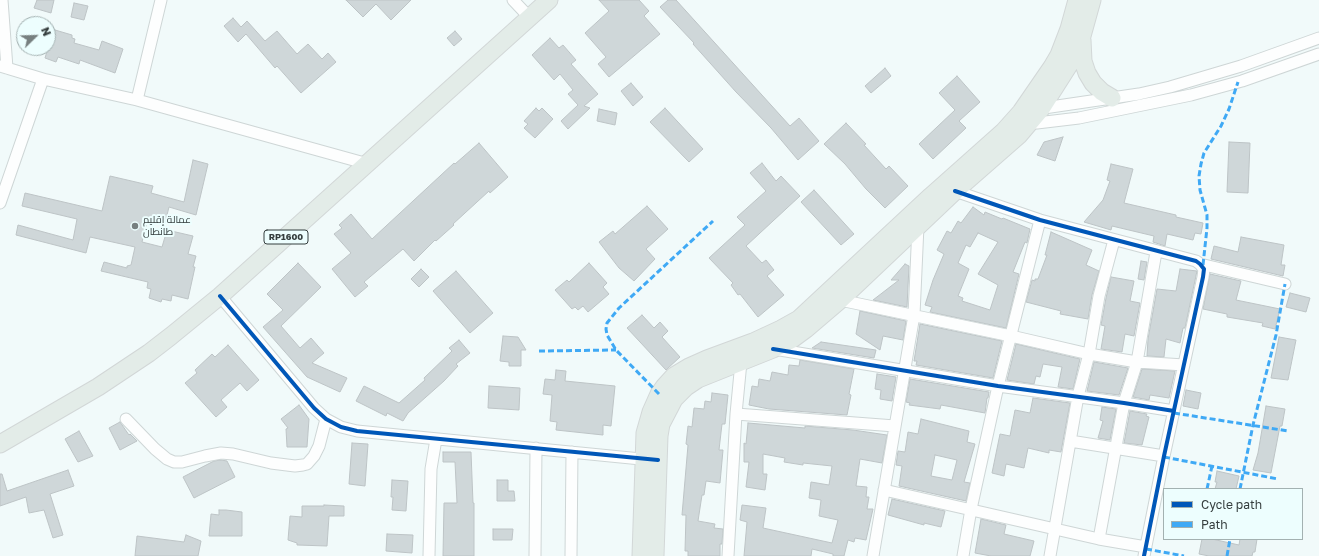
<!DOCTYPE html>
<html>
<head>
<meta charset="utf-8">
<style>
  body { margin:0 }
  #map { position:relative; width:1319px; height:556px; overflow:hidden; background:#f1fafa; font-family:"Golos Text",sans-serif }
  canvas { display:block }
  .legend { position:absolute; left:1163px; top:488px; width:140px; height:52px; box-sizing:border-box; background:#edfefe; border:1px solid #a3b1b1; margin:0; padding:5px 7px; list-style:none; font-size:12px; color:#353e3e }
  .legend li { display:flex; align-items:center; gap:8px; height:20px }
  .legend b { width:20px; border:1px solid #a3b1b1 }
  .north { position:absolute; left:16px; top:16px; width:40px; height:40px; box-sizing:border-box; background:#edfefe; border:1px solid #a3b1b1; border-radius:50%; rotate:67deg; font-size:11px; font-weight:700; line-height:16px; text-align:center; color:#353e3e }
  .north::after { content:''; display:block; margin:auto; width:14px; height:18px; background:#778080; clip-path:polygon(50% 0,100% 100%,50% 72%,0 100%) }
</style>
</head>
<body>
<div id="map">
<canvas width="1319" height="556"></canvas>
<ul class="legend">
<li><b style="height:5px;background:#0057b8"></b>Cycle path</li>
<li><b style="height:5px;background:#3fa9f5"></b>Path</li>
</ul>
<div class="north">N</div>
</div>
<script>
const ctx = document.querySelector('canvas').getContext('2d');
ctx.lineJoin = 'round';
function paint(path, color) {
  ctx.fillStyle = color;
  ctx.fill(path, 'evenodd');
}
function toPath(rows) {
  const path = new Path2D();
  for (const r of rows) {
    path.moveTo(r[0], r[1]);
    for (let i = 2; i < r.length; i += 2) path.lineTo(r[i], r[i + 1]);
  }
  return path;
}
function stroke(path, color, width, dash) {
  ctx.strokeStyle = color;
  ctx.lineWidth = width;
  ctx.lineCap = dash ? 'butt' : 'round';
  ctx.setLineDash(dash || []);
  ctx.stroke(path);
}
function label(font, color, halo, rows, align = 'center') {
  ctx.font = font + ' "Golos Text",Cairo,sans-serif';
  ctx.lineWidth = 4;
  ctx.setLineDash([]);
  ctx.textBaseline = 'middle';
  ctx.strokeStyle = halo;
  ctx.fillStyle = color;
  for (const [text, x, y, turn = 0] of rows) {
    ctx.save();
    ctx.translate(x, y);
    ctx.rotate((+turn || 0) * Math.PI / 180);
    ctx.textAlign = isNaN(turn) ? turn : align;
    if (halo) ctx.strokeText(text, 0, 0);
    ctx.fillText(text, 0, 0);
    ctx.restore();
  }
}
const building = toPath([
  [37,0,54,0,51,13,34,8,37,0],
  [346,0,411,0,391,20,376,4,363,17,346,0],
  [599,0,639,0,649,11,644,16,660,34,609,77,598,64,606,57,585,33,609,11,599,0],
  [668,0,676,0,790,126,799,118,819,141,798,160,771,128,736,92,693,44,694,43,660,7,668,0],
  [74,3,88,6,84,20,71,17,74,3],
  [233,18,241,27,247,21,265,41,277,31,297,54,308,44,322,59,328,53,336,62,301,93,277,66,275,68,246,34,238,42,224,26,233,18],
  [55,30,72,35,72,38,75,39,74,43,99,50,102,41,123,49,115,73,80,60,79,64,58,57,56,62,45,58,48,48,48,33,53,35,55,30],
  [455,31,462,39,454,46,447,38,455,31],
  [550,38,559,48,563,45,576,60,571,64,598,94,584,106,590,108,568,129,561,121,578,105,568,94,573,90,560,74,554,80,532,55,550,38],
  [885,68,891,76,871,93,865,86,885,68],
  [957,76,980,102,959,121,966,128,933,159,919,144,955,110,939,93,957,76],
  [631,83,643,97,633,106,621,91,631,83],
  [536,108,539,111,542,108,553,119,535,138,524,128,528,124,524,121,536,108],
  [665,108,703,149,689,162,650,122,665,108],
  [599,109,617,113,615,125,597,121,599,109],
  [846,123,866,144,864,145,886,169,889,166,908,186,885,208,866,189,845,164,824,144,846,123],
  [1063,137,1055,161,1037,155,1044,142,1063,137],
  [1229,142,1250,143,1248,193,1227,192,1229,142],
  [479,143,508,177,490,193,489,191,453,224,454,225,436,241,435,240,414,261,403,249,364,282,368,286,355,297,332,269,351,253,334,234,342,228,339,225,351,214,372,239,454,163,455,164,479,143],
  [193,160,208,164,196,215,169,207,165,223,148,218,142,242,162,247,167,230,193,236,188,254,196,256,193,267,195,267,188,299,172,295,171,301,162,299,161,302,149,298,151,289,147,288,148,282,101,271,104,262,127,268,127,266,131,265,135,247,90,237,86,253,16,235,18,225,73,240,77,219,22,206,25,193,102,211,110,176,153,186,151,193,184,202,193,160],
  [762,163,776,181,781,176,800,196,746,246,762,263,766,260,774,270,767,276,784,295,758,317,740,294,738,295,731,285,733,283,709,258,745,225,737,217,766,191,750,173,762,163],
  [1111,164,1133,169,1124,203,1176,215,1176,217,1203,223,1201,234,1195,233,1193,240,1167,234,1165,246,1153,242,1154,236,1112,226,1111,230,1084,222,1103,200,1110,181,1107,180,1111,164],
  [814,190,854,234,841,245,801,202,814,190],
  [647,206,668,229,646,249,655,259,634,281,619,268,599,242,613,231,615,234,647,206],
  [973,207,984,215,985,212,1002,219,1003,218,1030,229,1027,243,1025,242,1013,272,1019,274,1006,328,930,312,932,307,925,305,933,280,944,254,937,250,947,231,951,233,958,221,961,223,973,207],
  [978,233,998,242,978,274,998,285,990,310,962,301,963,298,958,296,969,269,958,263,966,245,970,247,978,233],
  [1051,232,1092,250,1086,265,1099,271,1092,295,1088,319,1060,314,1061,311,1026,302,1032,280,1035,281,1035,279,1038,279,1047,255,1045,255,1051,232],
  [1241,237,1284,245,1281,265,1285,265,1283,276,1211,259,1214,246,1238,252,1241,237],
  [1141,261,1147,262,1144,280,1138,279,1141,261],
  [298,263,321,287,281,326,300,348,311,338,324,353,312,363,347,378,340,392,307,377,263,327,283,310,267,294,298,263],
  [589,263,607,283,603,287,609,294,588,312,583,306,578,310,575,307,572,309,555,290,567,280,569,282,589,263],
  [905,264,909,266,907,307,873,300,899,280,891,280,905,264],
  [421,269,429,277,419,287,411,279,421,269],
  [1180,269,1197,271,1185,328,1183,328,1180,343,1166,339,1164,357,1147,356,1148,339,1157,289,1176,291,1180,269],
  [456,271,493,313,470,333,433,291,456,271],
  [1210,274,1241,281,1236,300,1280,309,1275,329,1262,326,1263,323,1227,317,1227,314,1203,309,1210,274],
  [1111,277,1134,281,1130,301,1140,303,1134,336,1125,334,1122,352,1101,349,1105,326,1101,325,1106,298,1111,277],
  [1290,293,1310,298,1306,312,1286,307,1290,293],
  [860,311,906,321,903,340,883,336,880,350,856,334,860,311],
  [642,315,654,328,660,322,668,331,662,337,680,357,666,370,627,328,642,315],
  [920,324,1002,341,993,378,916,365,917,361,914,361,920,324],
  [503,336,518,337,526,350,521,350,521,366,509,366,509,362,500,361,503,336],
  [1279,337,1296,340,1288,380,1271,378,1279,337],
  [459,340,470,353,456,364,458,366,444,381,408,413,403,421,387,413,386,416,356,401,364,386,399,403,425,380,424,378,452,351,449,348,459,340],
  [821,342,876,350,874,358,812,348,821,342],
  [1016,344,1080,359,1073,389,1058,387,1062,367,1043,364,1040,377,1036,376,1034,384,1007,380,1016,344],
  [228,345,259,380,247,391,240,383,221,400,227,407,216,417,185,383,197,373,195,370,212,354,215,357,228,345],
  [800,360,854,369,849,394,851,395,847,415,769,409,749,405,752,386,758,387,759,379,770,381,772,372,788,375,789,365,799,366,800,360],
  [1094,362,1128,368,1119,395,1087,391,1094,362],
  [1142,369,1175,371,1169,398,1150,395,1149,400,1133,397,1142,369],
  [556,370,566,371,565,381,615,386,611,426,603,425,603,435,556,430,557,422,550,421,552,395,543,394,545,379,555,380,556,370],
  [877,374,896,377,892,401,880,399,881,390,875,389,877,374],
  [910,379,989,392,988,398,987,398,985,413,941,405,940,409,909,405,910,403,906,402,910,379],
  [489,386,520,388,519,410,488,408,489,386],
  [1186,390,1201,393,1198,409,1183,406,1186,390],
  [712,393,728,395,725,424,722,424,719,450,723,450,720,483,706,481,704,495,702,495,698,521,715,524,714,528,723,529,722,544,720,544,720,556,688,556,688,551,685,551,686,515,682,515,688,445,686,444,688,426,692,427,694,408,704,409,705,401,711,402,712,393],
  [1033,398,1070,403,1061,452,1049,450,1049,453,1028,448,1024,468,1006,464,1004,476,992,473,1000,434,1010,436,1015,410,1030,413,1033,398],
  [299,405,309,419,307,447,287,447,286,429,288,428,281,419,299,405],
  [1266,406,1285,409,1282,426,1280,426,1271,473,1253,470,1258,453,1266,406],
  [1102,407,1116,409,1110,440,1098,438,1103,421,1100,420,1102,407],
  [1130,411,1147,414,1146,416,1149,417,1142,445,1124,443,1130,411],
  [921,419,969,431,967,442,975,444,964,482,970,483,966,501,899,486,902,466,896,465,898,451,905,452,908,432,918,434,921,419],
  [935,455,957,460,952,480,931,476,935,455],
  [120,422,129,435,130,434,137,441,120,450,109,428,120,422],
  [748,423,805,428,805,426,853,430,887,435,882,463,860,459,856,486,867,487,866,497,869,497,867,509,873,509,866,540,855,538,854,542,848,540,844,556,833,556,833,554,812,549,811,556,744,556,747,522,740,520,742,505,766,508,763,528,832,543,838,520,819,516,821,500,809,498,811,482,829,485,832,466,803,463,803,465,784,462,785,458,763,454,763,474,767,474,765,490,746,487,749,462,744,462,744,443,746,444,748,423],
  [79,431,93,456,78,462,65,439,79,431],
  [352,443,368,444,365,486,349,484,352,443],
  [443,452,471,452,473,503,474,503,474,556,443,556,444,503,457,503,455,462,443,462,443,452],
  [221,460,227,461,235,477,194,498,183,477,214,461,221,460],
  [68,470,74,486,50,494,63,535,53,538,44,510,29,513,26,497,0,506,0,474,2,474,7,491,68,470],
  [1217,471,1239,476,1236,489,1215,489,1217,482,1215,482,1217,471],
  [392,480,408,481,406,511,392,510,393,497,391,497,392,480],
  [497,480,508,480,508,491,514,491,515,501,497,501,497,480],
  [892,499,945,511,941,527,924,523,924,525,888,515,892,499],
  [324,505,344,506,344,516,329,516,327,546,297,545,297,543,288,540,290,516,302,517,302,506,324,506,324,505],
  [219,510,226,510,242,512,242,536,209,536,211,514,219,515,219,510],
  [981,519,1006,525,1004,534,1034,541,1030,556,991,556,975,553,981,519],
  [493,529,513,529,512,540,493,540,493,529],
  [387,534,413,535,412,553,386,551,387,534],
  [186,535,201,541,198,556,135,556,137,536,184,542,186,535],
  [1202,539,1212,539,1239,545,1240,539,1257,539,1255,552,1253,552,1252,556,1209,556,1199,554,1202,539]
]);
paint(building, '#cfd7d9');
stroke(building, '#bdc4c6', 1);
const minor = toPath([
  [2,0,7,68],
  [513,0,530,18],
  [0,66,43,79,137,100,368,164],
  [137,100,161,0],
  [1037,109,1139,94,1170,87,1241,66,1319,38],
  [1026,121,1031,123,1037,123,1079,118,1191,95,1242,81,1319,54],
  [955,191,1040,220,1196,261,1200,264,1204,269,1203,277,1164,456,1144,556],
  [0,203,43,79],
  [1200,264,1285,284],
  [220,296,314,408,326,419,341,427,357,431,651,460],
  [840,300,1011,336,1089,354,1137,362,1184,365],
  [774,349,998,386,1124,403,1174,411],
  [736,414,895,426],
  [126,419,155,449,167,459,174,462,182,462,205,456,221,453,233,454,271,463,295,466,303,465,307,464,314,456,319,446,326,419],
  [1070,441,1164,456],
  [884,490,1099,539,1146,547],
  [1099,539,1124,403,1137,362,1156,252],
  [429,556,431,469,436,439],
  [535,556,536,448],
  [571,556,572,452],
  [728,556,736,414,741,362],
  [873,556,914,315,918,226],
  [963,556,971,509,998,386,1040,220],
  [1050,556,1078,396,1089,354,1099,296,1114,240]
]);
const primary = toPath([
  [1082,40,1083,61,1087,73,1093,83,1102,92,1112,98],
  [0,444,98,387,149,353,171,336,220,296,549,0],
  [641,556,645,433,651,412,659,394,664,387,674,376,689,367,707,359,753,342,781,329,799,319,931,196,1004,131,1021,112,1052,67,1059,55,1069,29,1077,0],
  [655,556,659,436,661,424,674,399,686,387,698,379,773,349,791,340,806,329,840,300,955,191,1019,135,1041,109,1069,65,1082,36,1092,0]
]);
stroke(minor, '#ced6d6', 13);
stroke(primary, '#d2d7d7', 19);
stroke(minor, '#fdfefe', 11);
stroke(primary, '#e3ece8', 17);
stroke(toPath([
  [1203,265,1207,228,1207,215,1200,190,1199,176,1201,164,1204,153,1221,126,1229,109,1238,82],
  [539,351,616,350],
  [659,394,616,350,607,335,606,329,607,323,619,308,713,221],
  [1174,413,1288,431],
  [1164,457,1278,479],
  [1207,489,1212,466],
  [1240,489,1253,425,1276,335,1285,284],
  [1146,549,1184,556],
  [1227,556,1230,539]
]), '#3fa9f5', 3, [6, 3]);
stroke(toPath([
  [955,191,1040,220,1196,261,1200,264,1204,269,1203,277,1164,456,1144,556],
  [220,296,314,408,326,419,341,427,357,431,658,460],
  [773,349,998,386,1124,403,1174,411]
]), '#0057b8', 4);
for (const [x, y, r, color] of [
  [135,226,4,"#778080"]
]) {
  const dot = new Path2D();
  dot.arc(x, y, r, 0, 2 * Math.PI);
  ctx.fillStyle = color;
  ctx.fill(dot);
  stroke(dot, '#edfefe', 1.5);
}
for (const [x, y, w] of [
  [286,237,44]
]) {
  const box = new Path2D();
  box.roundRect(x - w / 2, y - 7, w, 14, 3);
  ctx.fillStyle = '#edfefe';
  ctx.fill(box);
  stroke(box, '#353e3e', 1);
}
label('bold 9px', '#353e3e', null, [
  ["RP1600",286,237]
]);
label('10px', '#353e3e', '#edfefe', [
  ["عمالة إقليم",143,220],
  ["طانطان",143,232]
], 'left');
</script>
</body>
</html>
